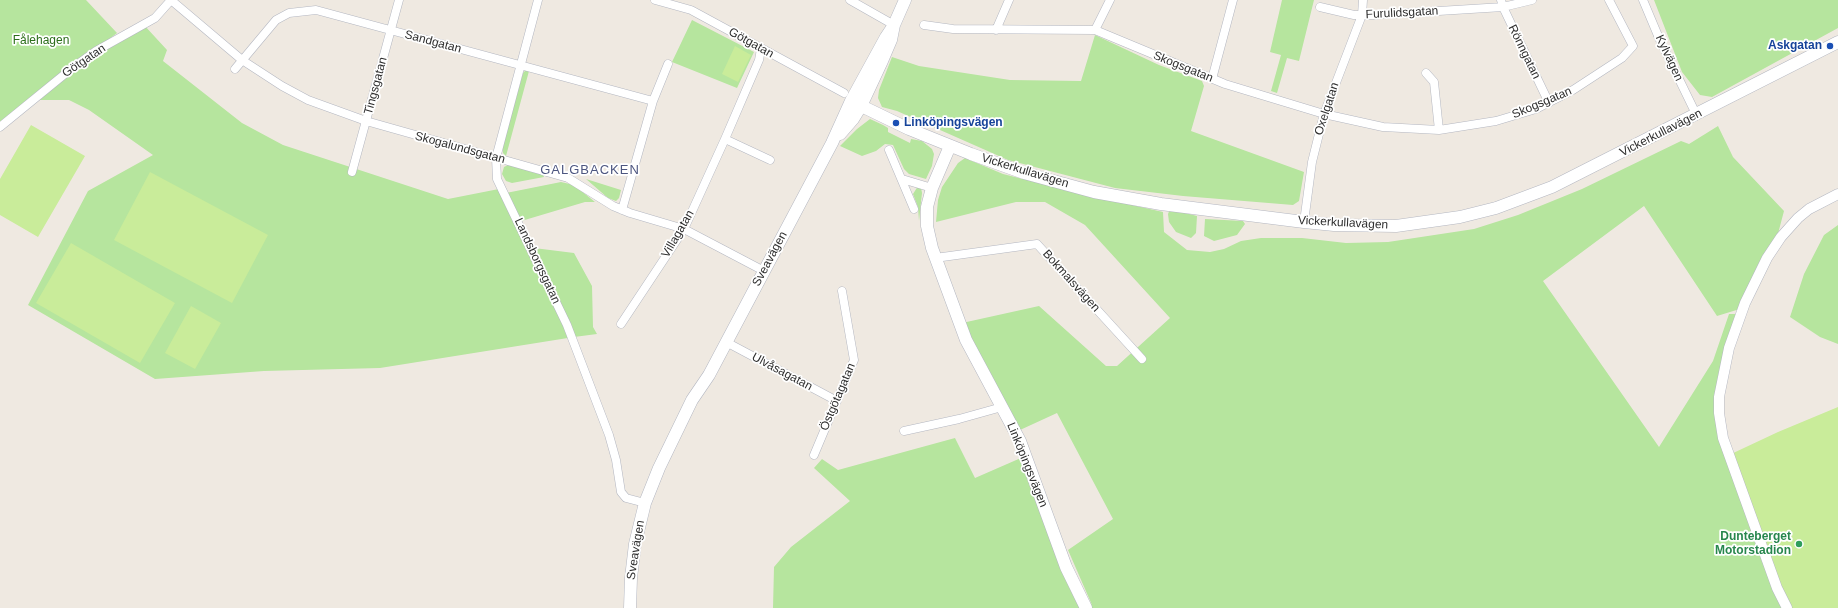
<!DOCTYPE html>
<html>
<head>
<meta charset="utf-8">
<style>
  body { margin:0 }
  canvas { display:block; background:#efe9e1 }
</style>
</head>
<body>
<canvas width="1838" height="608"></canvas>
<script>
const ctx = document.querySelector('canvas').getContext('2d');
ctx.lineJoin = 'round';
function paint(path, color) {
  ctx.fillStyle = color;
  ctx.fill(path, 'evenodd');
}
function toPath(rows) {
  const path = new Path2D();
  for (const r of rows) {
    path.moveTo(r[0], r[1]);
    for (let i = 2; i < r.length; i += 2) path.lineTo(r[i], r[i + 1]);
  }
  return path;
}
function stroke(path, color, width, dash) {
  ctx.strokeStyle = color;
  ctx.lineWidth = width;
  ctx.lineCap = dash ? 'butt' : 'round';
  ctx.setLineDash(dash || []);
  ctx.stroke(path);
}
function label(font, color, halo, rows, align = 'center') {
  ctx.font = font + ' Helvetica,sans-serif';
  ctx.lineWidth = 3.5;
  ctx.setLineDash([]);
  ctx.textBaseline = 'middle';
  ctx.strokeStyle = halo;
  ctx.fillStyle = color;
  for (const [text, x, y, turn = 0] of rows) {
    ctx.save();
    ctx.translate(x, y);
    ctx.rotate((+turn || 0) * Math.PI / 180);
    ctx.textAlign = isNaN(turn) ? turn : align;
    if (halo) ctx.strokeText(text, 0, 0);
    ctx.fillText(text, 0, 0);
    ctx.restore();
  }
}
paint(toPath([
  [0,0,86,0,117,33,91,53,144,25,167,50,163,61,242,123,283,145,448,199,504,188,506,193,561,182,574,185,595,202,585,202,518,222,534,248,574,253,592,286,593,327,597,334,574,337,380,368,264,371,155,379,28,305,88,191,153,155,89,110,69,100,37,100,0,128],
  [1282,0,1314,0,1299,61,1287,58,1277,93,1271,91,1281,55,1270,52],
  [1654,0,1838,0,1838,28,1712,97,1700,95,1682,72],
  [692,20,754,52,737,88,672,62],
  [1095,35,1159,65,1202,81,1204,86,1191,131,1304,172,1299,201,1293,205,1183,196,1115,188,1008,160,897,111,882,107,878,98,879,90,892,57,919,66,1010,80,1081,81],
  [525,71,529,71,506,156,503,153,503,146,523,73],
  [870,119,883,125,888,128,888,132,910,143,911,139,922,141,932,149,934,154,932,166,926,179,909,174,904,169,893,145,885,144,876,151,862,156,840,146,857,129],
  [1718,126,1733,157,1784,211,1775,245,1743,308,1717,316,1644,206,1543,281,1659,447,1713,361,1729,314,1742,314,1721,384,1723,434,1788,608,773,608,774,567,791,547,850,501,814,468,822,459,838,470,955,438,975,478,1030,454,1056,554,1092,605,1068,550,1113,519,1057,413,1020,430,962,323,1039,306,1106,366,1117,366,1170,318,1085,225,1045,202,1016,202,936,222,938,200,942,187,958,163,965,158,1003,174,1083,194,1163,212,1164,232,1187,250,1210,252,1224,249,1241,241,1261,238,1302,238,1346,243,1388,242,1474,229,1518,215,1582,189,1681,141,1689,144],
  [508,165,534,171,543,174,544,177,512,183,506,181,502,174,504,167],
  [586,179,621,190,619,198,616,201,608,198],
  [918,186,921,188,922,193,919,221,918,207,913,194],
  [1170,209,1197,216,1196,233,1191,238,1176,232,1169,222,1168,214],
  [1205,219,1243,221,1245,224,1237,235,1214,241,1204,236],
  [1838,225,1838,344,1820,337,1790,317,1804,274,1824,235]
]), '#b6e59e');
paint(toPath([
  [735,46,751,55,738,82,722,74],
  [31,125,85,156,38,237,0,215,0,179],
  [150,172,268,235,232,303,114,240],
  [71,243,175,303,140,363,36,303],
  [191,306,221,323,195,369,165,353],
  [1838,407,1838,608,1791,608,1771,581,1729,455,1778,432]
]), '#c9ec9a');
const minor = toPath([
  [171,0,242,60,282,86,308,100,366,121,568,178,613,206,630,213,684,229,764,271],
  [538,0,496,158,497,179,567,325,609,435,616,460,621,492,626,498,645,503],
  [655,0,691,10,844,93],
  [850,0,894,25],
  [1501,0,1503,7,1549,103],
  [1643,0,1659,38,1696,114],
  [1320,7,1354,15,1374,15,1503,7,1532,0],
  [924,25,953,29,1095,30,1225,84,1324,114,1383,127,1439,130,1496,121,1536,109,1573,90,1622,58,1633,46,1609,0],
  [996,30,1009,0],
  [1095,30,1110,0],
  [235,69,276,20,289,13,316,10,653,101],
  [1426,73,1434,82,1439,130],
  [1212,79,1233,0],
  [0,127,71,69,96,51,155,18,171,0],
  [725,139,770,160],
  [889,150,914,209],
  [352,172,399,0],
  [902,179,932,188],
  [622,210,653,101,668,64],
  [1304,222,1312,162,1324,114,1362,15,1363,0],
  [935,258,1037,244,1142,359],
  [621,324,684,229,725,139,759,60,761,49],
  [726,342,837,401],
  [904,431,959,419,1002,407],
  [814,455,854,360,842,291]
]);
const tertiary = toPath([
  [1787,608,1777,588,1723,438,1719,413,1719,397,1729,348,1745,303,1767,258,1781,237,1798,218,1809,209,1838,194]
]);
const secondary = toPath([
  [851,101,909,129,971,154,1024,173,1094,192,1161,204,1304,222,1334,225,1396,226,1460,217,1496,208,1552,187,1838,42],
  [840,134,853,119,861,106,882,61,891,40,894,25,905,0],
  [950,146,932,188,927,207,927,226,932,248,966,340,1020,441,1066,567,1086,608],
  [630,608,631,578,635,544,645,503,659,468,692,400,709,375,832,143,851,101,886,37,894,25]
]);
stroke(minor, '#b4b7c1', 9);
stroke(tertiary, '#b4b7c1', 11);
stroke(secondary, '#b4b7c1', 13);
stroke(minor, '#fff', 8);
stroke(tertiary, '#fff', 10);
stroke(secondary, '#fff', 12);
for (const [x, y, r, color] of [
  [1830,46,4,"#1a4fb4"],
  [896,123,4,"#1a4fb4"],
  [1799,544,4,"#2e9e5b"]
]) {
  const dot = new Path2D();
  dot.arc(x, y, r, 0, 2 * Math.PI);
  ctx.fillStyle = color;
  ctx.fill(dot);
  stroke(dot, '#fff', 1.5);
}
label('12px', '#2e2e2e', '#fff', [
  ["Furulidsgatan",1402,13,-3],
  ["Sandgatan",433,42,15],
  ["Götgatan",751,43,29],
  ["Rönngatan",1524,52,64],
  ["Kylvägen",1669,58,65],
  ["Götgatan",84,61,-34],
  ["Skogsgatan",1183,67,22],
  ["Tingsgatan",376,86,-75],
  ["Skogsgatan",1542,103,-23],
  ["Oxelgatan",1327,109,-72],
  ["Vickerkullavägen",1661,133,-27],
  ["Skogalundsgatan",460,148,15],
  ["Vickerkullavägen",1025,171,17],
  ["Vickerkullavägen",1343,223,3],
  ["Villagatan",678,234,-60],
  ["Sveavägen",770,259,-62],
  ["Landsborgsgatan",537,261,65],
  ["Bokmalsvägen",1071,281,48],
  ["Ulvåsagatan",782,372,28],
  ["Östgötagatan",838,397,-67],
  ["Linköpingsvägen",1027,465,68],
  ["Sveavägen",636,550,-81]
]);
label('12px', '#2c6e1b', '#fff', [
  ["Fålehagen",41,41]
]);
label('bold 12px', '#164399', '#fff', [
  ["Askgatan",1822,46],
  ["Linköpingsvägen",904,123,"left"]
], 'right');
label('bold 12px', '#27864d', '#fff', [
  ["Dunteberget",1791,537],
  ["Motorstadion",1791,551]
], 'right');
ctx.letterSpacing = '1px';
label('13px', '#4d5680', '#fff', [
  ["GALGBACKEN",590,170]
]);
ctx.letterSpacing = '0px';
</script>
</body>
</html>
